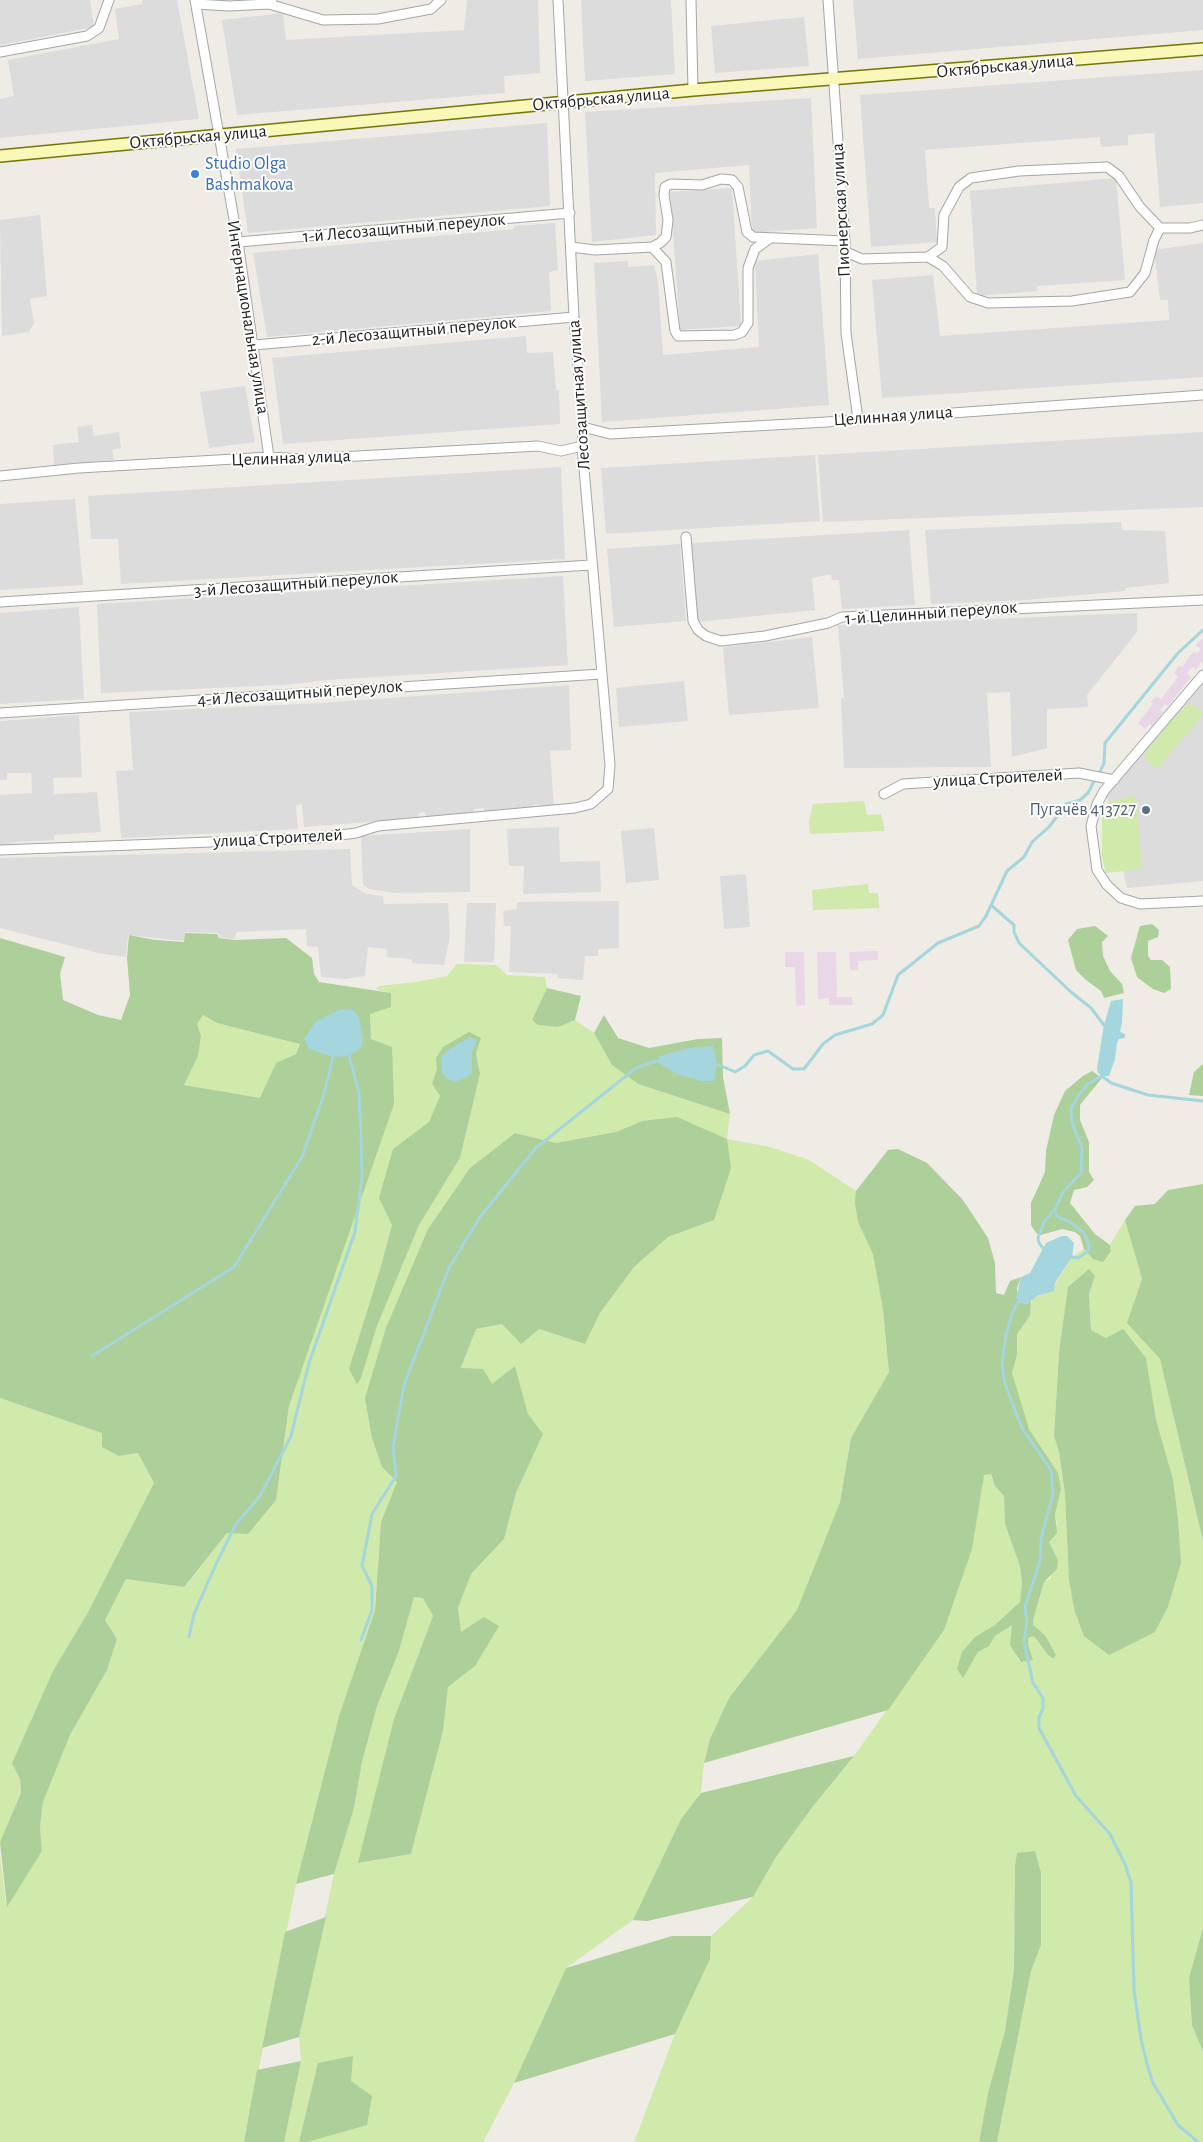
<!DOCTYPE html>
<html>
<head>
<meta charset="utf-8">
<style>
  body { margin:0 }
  canvas { display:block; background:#efebe5 }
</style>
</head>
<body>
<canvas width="1203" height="2142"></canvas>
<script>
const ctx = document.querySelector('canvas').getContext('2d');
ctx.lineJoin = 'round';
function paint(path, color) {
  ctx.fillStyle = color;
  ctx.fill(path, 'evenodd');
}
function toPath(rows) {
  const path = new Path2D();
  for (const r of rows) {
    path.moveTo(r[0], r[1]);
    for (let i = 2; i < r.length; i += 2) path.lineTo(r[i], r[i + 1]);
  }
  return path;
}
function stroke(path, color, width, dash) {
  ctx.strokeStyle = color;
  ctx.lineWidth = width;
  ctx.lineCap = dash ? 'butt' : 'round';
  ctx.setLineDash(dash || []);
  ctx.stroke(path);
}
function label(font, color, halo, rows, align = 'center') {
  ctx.font = font + ' "Alegreya Sans",sans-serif';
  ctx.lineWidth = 4;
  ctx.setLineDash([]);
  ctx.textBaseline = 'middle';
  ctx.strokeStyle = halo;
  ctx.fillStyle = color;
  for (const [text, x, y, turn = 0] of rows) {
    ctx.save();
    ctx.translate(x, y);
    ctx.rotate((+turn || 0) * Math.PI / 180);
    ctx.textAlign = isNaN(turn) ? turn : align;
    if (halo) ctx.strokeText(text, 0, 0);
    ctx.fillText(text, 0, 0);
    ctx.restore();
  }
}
paint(toPath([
  [0,0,90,0,94,27,0,45],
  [142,0,177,0,199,119,0,138,0,99,14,96,8,60,119,39,115,9,142,4],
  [467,0,538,0,540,73,504,76,505,93,237,115,222,20,283,13,286,40,464,30],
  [581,0,671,0,675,74,585,81],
  [853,0,1203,0,1203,30,858,59],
  [804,17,809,66,715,73,711,26],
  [1203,70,1203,203,1160,207,1154,133,1128,135,1128,145,1101,147,1100,137,925,150,929,208,935,208,937,242,871,247,860,95],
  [811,98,817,228,752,233,749,165,655,173,656,235,592,242,585,112],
  [547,123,550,206,248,233,236,149],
  [1116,178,1125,280,1037,286,1037,291,977,296,970,191],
  [732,188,741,326,680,330,670,192],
  [40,215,47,296,30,299,34,323,29,332,2,336,0,220],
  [555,223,558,270,549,272,551,311,267,337,253,253,514,229,514,226],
  [1203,243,1203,377,882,398,872,280,933,275,940,336,1169,320,1168,300,1160,300,1154,250],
  [818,254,829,405,602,422,594,263,628,261,628,267,654,265,658,281,663,355,759,347,755,261],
  [526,336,527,353,553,352,556,390,559,390,560,424,283,444,272,358],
  [245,386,255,442,209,448,200,392],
  [92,425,94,436,119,432,121,448,112,450,114,460,54,465,53,445,79,442,77,427],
  [1203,432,1203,507,823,522,818,455],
  [815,455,820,521,606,534,601,468],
  [561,467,565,559,121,584,118,539,91,539,88,496],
  [75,499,83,585,0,590,0,504],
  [1121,522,1122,530,1165,531,1169,583,1126,588,1125,591,1026,600,931,604,925,530],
  [909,530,915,605,842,609,839,580,832,580,831,574,812,578,815,610,698,622,692,543],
  [680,544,686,621,614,627,607,549],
  [563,576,568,665,328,680,283,685,101,693,97,604],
  [79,607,84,699,0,704,0,613],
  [1137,613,1137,632,1087,695,1088,707,1047,709,1047,748,1012,757,1010,692,987,693,991,767,844,768,841,698,844,698,838,625],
  [812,637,819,708,729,715,723,647],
  [684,681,688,721,619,727,616,688],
  [1203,684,1203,881,1127,888,1107,795],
  [569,685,571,750,550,751,554,807,539,808,539,804,533,805,533,809,485,813,484,808,474,809,473,814,426,818,425,812,418,813,419,818,304,827,302,804,296,805,298,829,121,838,116,771,133,770,129,712,321,703],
  [79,715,82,777,53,778,54,794,97,792,101,832,54,835,54,840,15,842,0,846,0,795,32,793,31,773,7,773,7,780,0,780,0,721],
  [559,827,560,862,600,861,601,892,523,894,524,866,509,866,507,829],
  [654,828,659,880,626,883,621,831],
  [470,829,470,892,394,893,369,889,363,884,361,836],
  [350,849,352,885,366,894,383,896,384,904,448,903,450,937,444,965,412,963,411,959,387,957,386,949,368,947,365,976,344,979,321,977,318,947,307,946,306,929,237,932,234,939,220,937,218,933,185,932,184,941,128,935,126,957,98,953,0,928,0,858],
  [746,874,750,927,724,929,720,876],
  [619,901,619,948,598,949,598,956,585,956,583,980,557,978,557,974,509,972,511,926,504,926,503,911,517,909,517,902],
  [467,903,496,903,494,962,464,962]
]), '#dddcdc');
paint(toPath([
  [1201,639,1203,640,1203,661,1196,669,1192,667,1187,674,1191,677,1168,706,1165,704,1160,710,1163,712,1152,726,1149,724,1145,729,1138,723,1153,704,1151,702,1156,696,1161,699,1178,677,1174,673,1179,666,1182,667,1193,652,1197,654,1201,649,1196,645],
  [878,951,878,960,858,961,858,970,850,970,849,952],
  [785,952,804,952,805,1005,796,1006,795,967,785,967],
  [817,952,836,952,837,997,852,997,853,1005,829,1005,829,998,818,999]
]), '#e9d7e7');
paint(toPath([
  [1189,703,1203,712,1203,715,1157,769,1143,757,1172,719],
  [1136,795,1142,869,1106,873,1102,858,1102,816,1109,802],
  [864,801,867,815,881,814,885,831,810,834,809,821,813,804],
  [868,884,869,893,878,893,879,908,813,910,812,890],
  [457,964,496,965,507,975,545,977,547,988,532,1020,558,1027,575,1020,594,1033,612,1065,638,1084,730,1114,727,1139,770,1147,809,1160,856,1191,858,1222,873,1253,883,1310,889,1372,851,1438,840,1502,797,1610,729,1698,710,1739,704,1763,701,1793,681,1819,633,1920,566,1968,514,2083,483,2142,284,2142,301,2061,299,2037,334,1874,354,1808,362,1762,377,1706,399,1651,414,1597,423,1597,433,1616,394,1719,359,1863,411,1854,443,1731,448,1687,475,1666,461,1632,458,1608,471,1574,504,1539,516,1493,543,1434,528,1414,515,1366,492,1385,461,1369,476,1329,502,1324,539,1329,585,1344,600,1313,634,1267,668,1237,714,1220,642,1121,616,1132,556,1143,515,1133,470,1168,428,1229,372,1438,382,1467,398,1482,381,1522,375,1610,339,1716,296,1884,244,2142,0,2142,0,1855,6,1905,42,1851,40,1827,43,1802,70,1735,107,1670,117,1639,105,1620,126,1579,184,1587,227,1533,276,1500,289,1407,371,1039,370,1014,391,993,376,989,379,986,416,982,447,976],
  [480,1038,476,1052,480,1074,460,1158,419,1225,377,1326,361,1378,379,1273,392,1225,393,1149,429,1122,440,1096,432,1084,437,1069,437,1058],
  [203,1015,217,1023,300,1043,296,1054,276,1063,260,1099,184,1085,198,1056,201,1036,197,1024],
  [1125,1220,1142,1279,1128,1323,1160,1359,1203,1541,1203,1928,1189,1978,1192,2025,1203,2052,1203,2142,997,2142,1031,1971,1041,1945,1017,1853,1015,1865,1014,1970,1005,2031,988,2093,979,2142,634,2142,675,2034,710,1959,711,1936,753,1897,776,1857,814,1805,854,1756,944,1630,981,1494,983,1475,990,1473,995,1486,1004,1496,1005,1524,1020,1566,1022,1582,1020,1602,1011,1612,995,1625,975,1637,963,1677,978,1652,989,1646,995,1636,1013,1624,1017,1658,1021,1662,1033,1660,1028,1644,1028,1638,1034,1636,1048,1655,1054,1659,1056,1655,1045,1635,1033,1625,1033,1620,1044,1582,1050,1579,1058,1560,1049,1542,1057,1523,1055,1514,1061,1489,1058,1473,1029,1429,1019,1400,1012,1373,1017,1355,1017,1334,1030,1316,1032,1298,1045,1294,1054,1287,1072,1257,1084,1249,1093,1259,1111,1251,1110,1245],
  [1095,1276,1089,1294,1091,1330,1106,1338,1156,1420,1173,1479,1178,1518,1181,1563,1168,1607,1155,1632,1134,1641,1074,1609,1069,1580,1065,1494,1059,1452,1054,1436,1059,1352,1068,1287],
  [0,1398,103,1433,119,1456,138,1453,154,1483,87,1614,53,1671,12,1763,20,1779,21,1793,0,1842]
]), '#cfeaaa');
paint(toPath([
  [1152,924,1159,930,1158,937,1148,941,1148,956,1151,960,1162,960,1170,967,1171,989,1164,993,1153,989,1137,977,1131,958,1140,926],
  [1095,926,1108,936,1102,942,1103,956,1110,971,1122,984,1124,993,1104,998,1101,991,1086,980,1076,970,1068,940,1077,929],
  [185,933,217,934,219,938,235,940,286,938,312,958,314,974,319,982,391,993,391,1007,370,1014,371,1039,392,1047,394,1104,289,1406,276,1500,248,1534,227,1533,184,1587,126,1579,105,1620,117,1639,107,1670,70,1735,43,1802,40,1827,42,1851,7,1907,0,1842,21,1793,20,1779,12,1763,53,1671,87,1614,154,1483,138,1453,119,1456,102,1447,102,1433,0,1398,0,938,65,957,60,974,63,1000,98,1015,121,1020,130,995,127,958,129,935,155,940,184,942],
  [203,1015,217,1023,300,1044,296,1054,276,1063,260,1098,184,1085,198,1056,201,1036,197,1024],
  [547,988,581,996,575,1020,558,1027,538,1025,532,1020],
  [604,1015,618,1038,649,1048,698,1039,722,1038,723,1077,730,1114,638,1084,612,1065,594,1033],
  [469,1032,481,1038,476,1053,480,1074,460,1158,419,1225,377,1326,361,1378,357,1384,349,1369,379,1273,392,1225,379,1198,393,1149,429,1122,440,1096,432,1084,437,1069,436,1058,443,1047],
  [1203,1064,1203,1096,1189,1095,1194,1072],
  [1092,1071,1102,1078,1080,1105,1080,1120,1089,1142,1089,1172,1094,1180,1087,1187,1074,1190,1070,1203,1095,1234,1110,1245,1111,1251,1103,1262,1093,1259,1084,1249,1080,1236,1075,1232,1062,1229,1041,1235,1036,1233,1031,1225,1031,1203,1045,1172,1046,1151,1054,1115,1065,1091,1083,1076],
  [677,1117,727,1139,731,1168,714,1220,668,1237,634,1267,600,1313,585,1344,539,1329,521,1344,502,1324,476,1329,461,1368,483,1369,492,1384,515,1366,528,1414,543,1434,516,1493,504,1539,471,1574,458,1608,461,1632,484,1617,499,1626,475,1666,448,1687,443,1731,411,1854,358,1863,394,1719,433,1616,423,1598,414,1597,399,1651,377,1706,362,1762,354,1808,334,1874,296,1884,339,1716,375,1610,381,1522,397,1482,382,1467,372,1438,365,1398,386,1328,428,1229,470,1168,515,1133,556,1143,616,1132,642,1121],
  [898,1149,927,1163,963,1200,988,1238,995,1263,996,1293,1004,1295,1010,1281,1021,1277,1017,1288,1018,1302,1027,1304,1031,1301,1030,1316,1017,1334,1017,1355,1012,1373,1029,1429,1058,1473,1061,1489,1055,1514,1057,1533,1049,1542,1058,1560,1057,1569,1044,1582,1033,1620,1033,1625,1045,1635,1056,1655,1054,1659,1048,1655,1034,1636,1028,1638,1028,1644,1033,1660,1021,1662,1010,1645,1012,1625,995,1636,989,1646,978,1652,963,1678,957,1669,962,1652,975,1637,995,1625,1020,1602,1022,1582,1020,1566,1005,1524,1004,1496,995,1486,991,1474,984,1475,972,1549,944,1630,888,1710,704,1763,710,1739,729,1698,797,1610,840,1502,851,1438,889,1372,883,1310,873,1254,858,1222,855,1203,856,1191,888,1150],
  [1203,1184,1203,1541,1160,1359,1127,1323,1142,1279,1125,1220,1135,1206,1155,1204,1168,1190],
  [1089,1269,1095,1276,1089,1294,1091,1330,1106,1338,1123,1329,1146,1358,1156,1420,1173,1479,1178,1518,1181,1563,1168,1607,1155,1632,1109,1655,1084,1636,1074,1609,1069,1580,1065,1494,1059,1452,1054,1436,1059,1352,1068,1287],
  [854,1756,814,1805,776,1857,753,1897,647,1921,633,1920,681,1819,701,1793],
  [1035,1851,1041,1873,1041,1945,1031,1971,997,2142,979,2142,988,2093,1005,2031,1014,1970,1015,1865,1017,1853],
  [326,1917,299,2037,262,2048,285,1932],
  [1203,1928,1203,2052,1192,2025,1189,1978],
  [672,1936,711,1936,710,1959,675,2034,514,2083,566,1968],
  [353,2056,351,2081,372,2096,367,2125,307,2142,299,2142,318,2063],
  [301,2061,284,2142,244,2142,257,2070]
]), '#adcf99');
paint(toPath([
  [1123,999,1122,1023,1120,1032,1125,1034,1125,1038,1119,1039,1117,1043,1115,1059,1109,1076,1102,1076,1098,1073,1097,1068,1104,1025,1111,1001],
  [341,1009,353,1010,359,1017,363,1040,360,1049,349,1056,333,1057,309,1049,304,1039,315,1022],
  [469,1037,477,1040,472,1052,472,1074,456,1082,448,1079,442,1073,441,1058,446,1052],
  [713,1046,717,1064,714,1081,701,1081,676,1074,656,1061,660,1056,688,1048],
  [1062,1236,1067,1236,1074,1243,1072,1257,1055,1283,1054,1291,1037,1296,1027,1304,1018,1302,1016,1298,1021,1277,1030,1273,1046,1243]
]), '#a5d5dd');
stroke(toPath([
  [1100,772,1104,763,1105,743,1178,653,1203,630],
  [991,905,1014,925,1014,932,1019,943,1071,992,1091,1008,1104,1025],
  [717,1064,735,1072,745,1066,754,1055,768,1051,793,1069,804,1069,823,1044,835,1035,872,1024,883,1015,898,975,938,943,979,926,986,916,1007,871,1024,857,1032,842,1049,827,1066,804,1080,800,1088,793,1095,779],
  [1054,1211,1058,1217,1070,1222,1084,1233,1087,1240,1089,1247,1087,1252,1078,1258,1072,1257],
  [1043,1248,1039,1243,1038,1238,1044,1222,1054,1211,1064,1191,1081,1173,1082,1148,1072,1123,1071,1109,1078,1096,1088,1084,1102,1076,1111,1083,1148,1095,1203,1101],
  [1018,1302,1012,1314,1006,1335,1002,1363,1005,1384,1022,1428,1051,1470,1053,1494,1041,1539,1040,1561,1025,1607,1027,1622,1024,1642,1033,1683,1043,1698,1043,1709,1039,1717,1039,1728,1076,1796,1110,1834,1125,1864,1131,1882,1134,1990,1141,2039,1147,2064,1153,2083,1178,2125,1198,2142],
  [92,1356,234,1267,302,1157,323,1097,333,1057],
  [189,1637,194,1614,217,1562,236,1524,260,1496,291,1436,309,1363,355,1232,362,1177,361,1136,359,1093,349,1056],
  [361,1640,372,1610,372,1586,362,1566,372,1514,396,1476,393,1447,404,1385,449,1268,480,1217,536,1148,636,1068,656,1061]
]), '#a5d5dd', 3);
const street = toPath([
  [195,0,238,242,269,457],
  [691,0,693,90],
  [828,0,845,241,846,333,858,419],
  [196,4,229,6,269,4,272,2],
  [269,4,323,20,378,19,431,9,441,0],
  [0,52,87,36,99,28,109,0],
  [238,242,570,213],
  [571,247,595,250,652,247,660,243,666,237,668,220,664,195,665,187,671,184,702,185,721,179,732,180,738,187,747,232,753,237,845,241],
  [652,247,666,262,675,331,678,336,735,335,742,332,748,323,748,268,755,249,769,239],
  [844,251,862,259,928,257,943,266,970,297,988,303,1072,301,1130,292,1145,273,1154,240,1160,228],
  [928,257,942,247,944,215,959,187,971,178,1019,171,1107,167,1119,176,1140,207,1160,228,1190,228,1203,225],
  [254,345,574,317],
  [583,427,610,434,827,422,1203,395],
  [0,476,79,468,269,457,304,459,538,446,561,451,582,446],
  [686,537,693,621,698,630,706,636,721,641,765,636,828,623,842,617,1203,600],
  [0,602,591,565],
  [1203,675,1104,791,1097,804,1091,826,1097,870,1107,885,1121,898,1140,904,1203,901],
  [0,713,601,674],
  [884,794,903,784,1079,773,1114,780],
  [0,850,317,838,356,833,378,826,575,808,591,804,608,789,610,765,582,446,583,427,574,317,558,0]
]);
const secondary = toPath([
  [0,156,693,90,1203,49]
]);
stroke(street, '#a6a6a6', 11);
stroke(secondary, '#737704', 14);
stroke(street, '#fff', 9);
stroke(secondary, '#faf8b8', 11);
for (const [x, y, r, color] of [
  [195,174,5,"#3f7fe0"],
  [1146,810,5,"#5c6f8a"]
]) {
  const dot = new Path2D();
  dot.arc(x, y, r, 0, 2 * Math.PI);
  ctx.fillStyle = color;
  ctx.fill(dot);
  stroke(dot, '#fff', 2);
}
label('18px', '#1f1f1f', '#fff', [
  ["Октябрьская улица",1005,66,-5],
  ["Октябрьская улица",601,99,-5],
  ["Октябрьская улица",198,137,-5],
  ["Пионерская улица",841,210,-93],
  ["1-й Лесозащитный переулок",404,228,-5],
  ["Интернациональная улица",248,317,81],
  ["2-й Лесозащитный переулок",414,331,-5],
  ["Лесозащитная улица",579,395,-94],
  ["Целинная улица",893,416,-4],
  ["Целинная улица",291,458,-2],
  ["3-й Лесозащитный переулок",296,584,-4],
  ["1-й Целинный переулок",931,613,-4],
  ["4-й Лесозащитный переулок",300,693,-4],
  ["улица Строителей",998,778,-3],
  ["улица Строителей",278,838,-3]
]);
label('18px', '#366cbe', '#fff', [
  ["Studio Olga",205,164],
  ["Bashmakova",205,185]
], 'left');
label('18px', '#4e5e75', '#fff', [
  ["Пугачёв 413727",1136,810]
], 'right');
</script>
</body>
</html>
